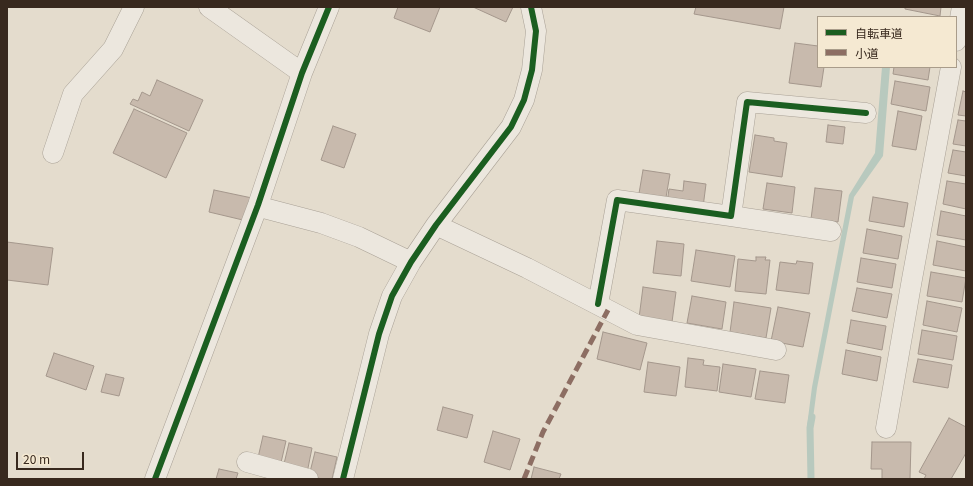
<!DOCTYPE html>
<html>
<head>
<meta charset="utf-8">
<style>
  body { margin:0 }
  #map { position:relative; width:973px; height:486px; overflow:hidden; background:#e4dccd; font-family:Georgia,"Noto Sans JP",serif }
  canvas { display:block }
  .frame { position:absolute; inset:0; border:8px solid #38291e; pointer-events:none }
  .legend { position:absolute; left:817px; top:16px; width:140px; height:52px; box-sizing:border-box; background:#f5e9d2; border:1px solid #a99c8a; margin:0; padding:5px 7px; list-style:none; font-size:12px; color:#38291e }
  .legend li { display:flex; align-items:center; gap:8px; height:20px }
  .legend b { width:20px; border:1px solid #a99c8a }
  .scale { position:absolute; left:16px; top:452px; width:68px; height:18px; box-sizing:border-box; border:2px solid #38291e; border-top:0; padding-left:5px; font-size:12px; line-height:14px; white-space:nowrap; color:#38291e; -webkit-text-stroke:3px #f5e9d2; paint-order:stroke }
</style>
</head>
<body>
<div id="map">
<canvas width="973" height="486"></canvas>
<div class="frame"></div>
<ul class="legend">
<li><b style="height:5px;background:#1b5e20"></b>自転車道</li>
<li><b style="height:5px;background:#8d6e63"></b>小道</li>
</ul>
<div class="scale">20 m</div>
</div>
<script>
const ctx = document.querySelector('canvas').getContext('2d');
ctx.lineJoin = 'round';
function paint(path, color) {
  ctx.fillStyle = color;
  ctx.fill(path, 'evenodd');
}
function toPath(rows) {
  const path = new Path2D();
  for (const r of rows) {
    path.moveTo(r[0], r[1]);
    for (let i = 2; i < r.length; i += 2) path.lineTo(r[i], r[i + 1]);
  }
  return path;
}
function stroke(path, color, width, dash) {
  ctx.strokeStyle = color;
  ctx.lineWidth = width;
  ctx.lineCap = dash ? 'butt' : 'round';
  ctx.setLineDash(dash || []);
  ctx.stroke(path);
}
paint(toPath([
  [882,67,890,67,883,156,854,197,817,388,812,426,807,426,812,387,849,195,875,153]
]), '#b8c9be');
stroke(toPath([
  [811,479,810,428,812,417]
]), '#b8c9be', 7);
const building = toPath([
  [398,7,440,7,430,32,394,18,398,7],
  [473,7,513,7,506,22,473,7],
  [696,7,784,7,780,29,694,14,696,7],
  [905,7,941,7,940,16,905,9,905,7],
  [795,43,818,46,818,67,824,67,821,87,789,83,795,43],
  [894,67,930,67,928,80,893,74,894,67],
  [157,80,203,100,189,131,130,104,133,99,138,101,142,92,150,96,157,80],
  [895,81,930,87,926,111,891,104,895,81],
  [963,91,966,92,966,116,958,115,963,91],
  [134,109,187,133,166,178,113,153,134,109],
  [898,111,922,116,916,150,892,146,898,111],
  [958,120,966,121,966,146,953,144,958,120],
  [828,125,845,127,843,144,826,142,828,125],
  [333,126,356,134,344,168,321,160,333,126],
  [755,135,774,138,774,141,787,143,782,177,749,172,755,135],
  [953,150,966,152,966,176,948,173,953,150],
  [643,170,670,174,664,209,637,205,643,170],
  [684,181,706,184,702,215,666,210,669,189,683,191,684,181],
  [947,181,966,184,966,209,943,204,947,181],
  [767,183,795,187,792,213,763,209,767,183],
  [815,188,842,191,838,222,811,219,815,188],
  [214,190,252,198,247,221,209,212,214,190],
  [873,197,908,203,904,227,869,221,873,197],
  [941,211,966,216,966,240,937,235,941,211],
  [867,229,902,236,898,259,863,253,867,229],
  [657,241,684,244,681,276,653,273,657,241],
  [937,241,966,247,966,271,933,265,937,241],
  [7,242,53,248,48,285,7,280,7,242],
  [696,250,735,256,730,287,691,281,696,250],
  [756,257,766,257,765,260,770,260,766,294,735,291,738,259,756,261,756,257],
  [861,258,896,264,892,288,857,282,861,258],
  [797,261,813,263,809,294,776,290,780,262,796,264,797,261],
  [931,272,966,278,962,302,927,296,931,272],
  [643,287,676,292,672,322,639,318,643,287],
  [857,288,892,294,887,318,852,311,857,288],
  [692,296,726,302,722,329,687,323,692,296],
  [927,301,962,308,957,332,923,325,927,301],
  [734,302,771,308,766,338,730,332,734,302],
  [778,307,810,313,803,347,771,341,778,307],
  [851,320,886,326,882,350,847,343,851,320],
  [922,330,957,336,953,360,918,354,922,330],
  [603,332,647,343,640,370,597,359,603,332],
  [846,350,881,357,877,381,842,374,846,350],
  [54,353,94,366,86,390,46,376,54,353],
  [688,358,704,360,703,365,720,367,717,391,685,387,688,358],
  [918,359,952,365,948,388,913,382,918,359],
  [648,362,680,367,676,396,644,392,648,362],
  [723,364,756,369,751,397,719,392,723,364],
  [760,371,789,375,785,403,755,399,760,371],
  [106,374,124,378,119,396,101,392,106,374],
  [443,407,473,415,467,438,437,430,443,407],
  [949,418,966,427,966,453,951,479,924,479,926,475,919,472,949,418],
  [493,431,520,439,510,470,484,462,493,431],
  [263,436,286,441,280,467,257,462,263,436],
  [872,442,911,442,910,479,882,479,882,469,871,469,872,442],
  [289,443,312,448,307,473,283,468,289,443],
  [315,452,337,457,332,479,322,479,309,476,315,452],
  [534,467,561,474,559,479,531,479,534,467],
  [219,469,238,473,236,479,216,479,219,469]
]);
paint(building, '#c8baad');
stroke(building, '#a4978c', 1);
const street = toPath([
  [209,7,302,73],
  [956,41,962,7],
  [53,153,73,94,113,49,134,7],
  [258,205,260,207,321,223,359,237,411,262],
  [731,216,831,231],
  [436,225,527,268,637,325,776,350],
  [598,304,617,200,731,216,747,102,866,113],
  [886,428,912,279,951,67],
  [247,462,308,479],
  [155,479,258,205,302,73,329,7],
  [343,479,379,334,392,296,411,262,436,225,511,127,524,100,532,70,536,31,531,7]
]);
stroke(street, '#a9a196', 21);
stroke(street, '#ece7de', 20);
stroke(toPath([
  [524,479,543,432,608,310]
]), '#8d6e63', 5, [10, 5]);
stroke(toPath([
  [598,304,617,200,731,216,747,102,866,113],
  [155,479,258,205,302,73,329,7],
  [343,479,379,334,392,296,411,262,436,225,511,127,524,100,532,70,536,31,531,7]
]), '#1b5e20', 6);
</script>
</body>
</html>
